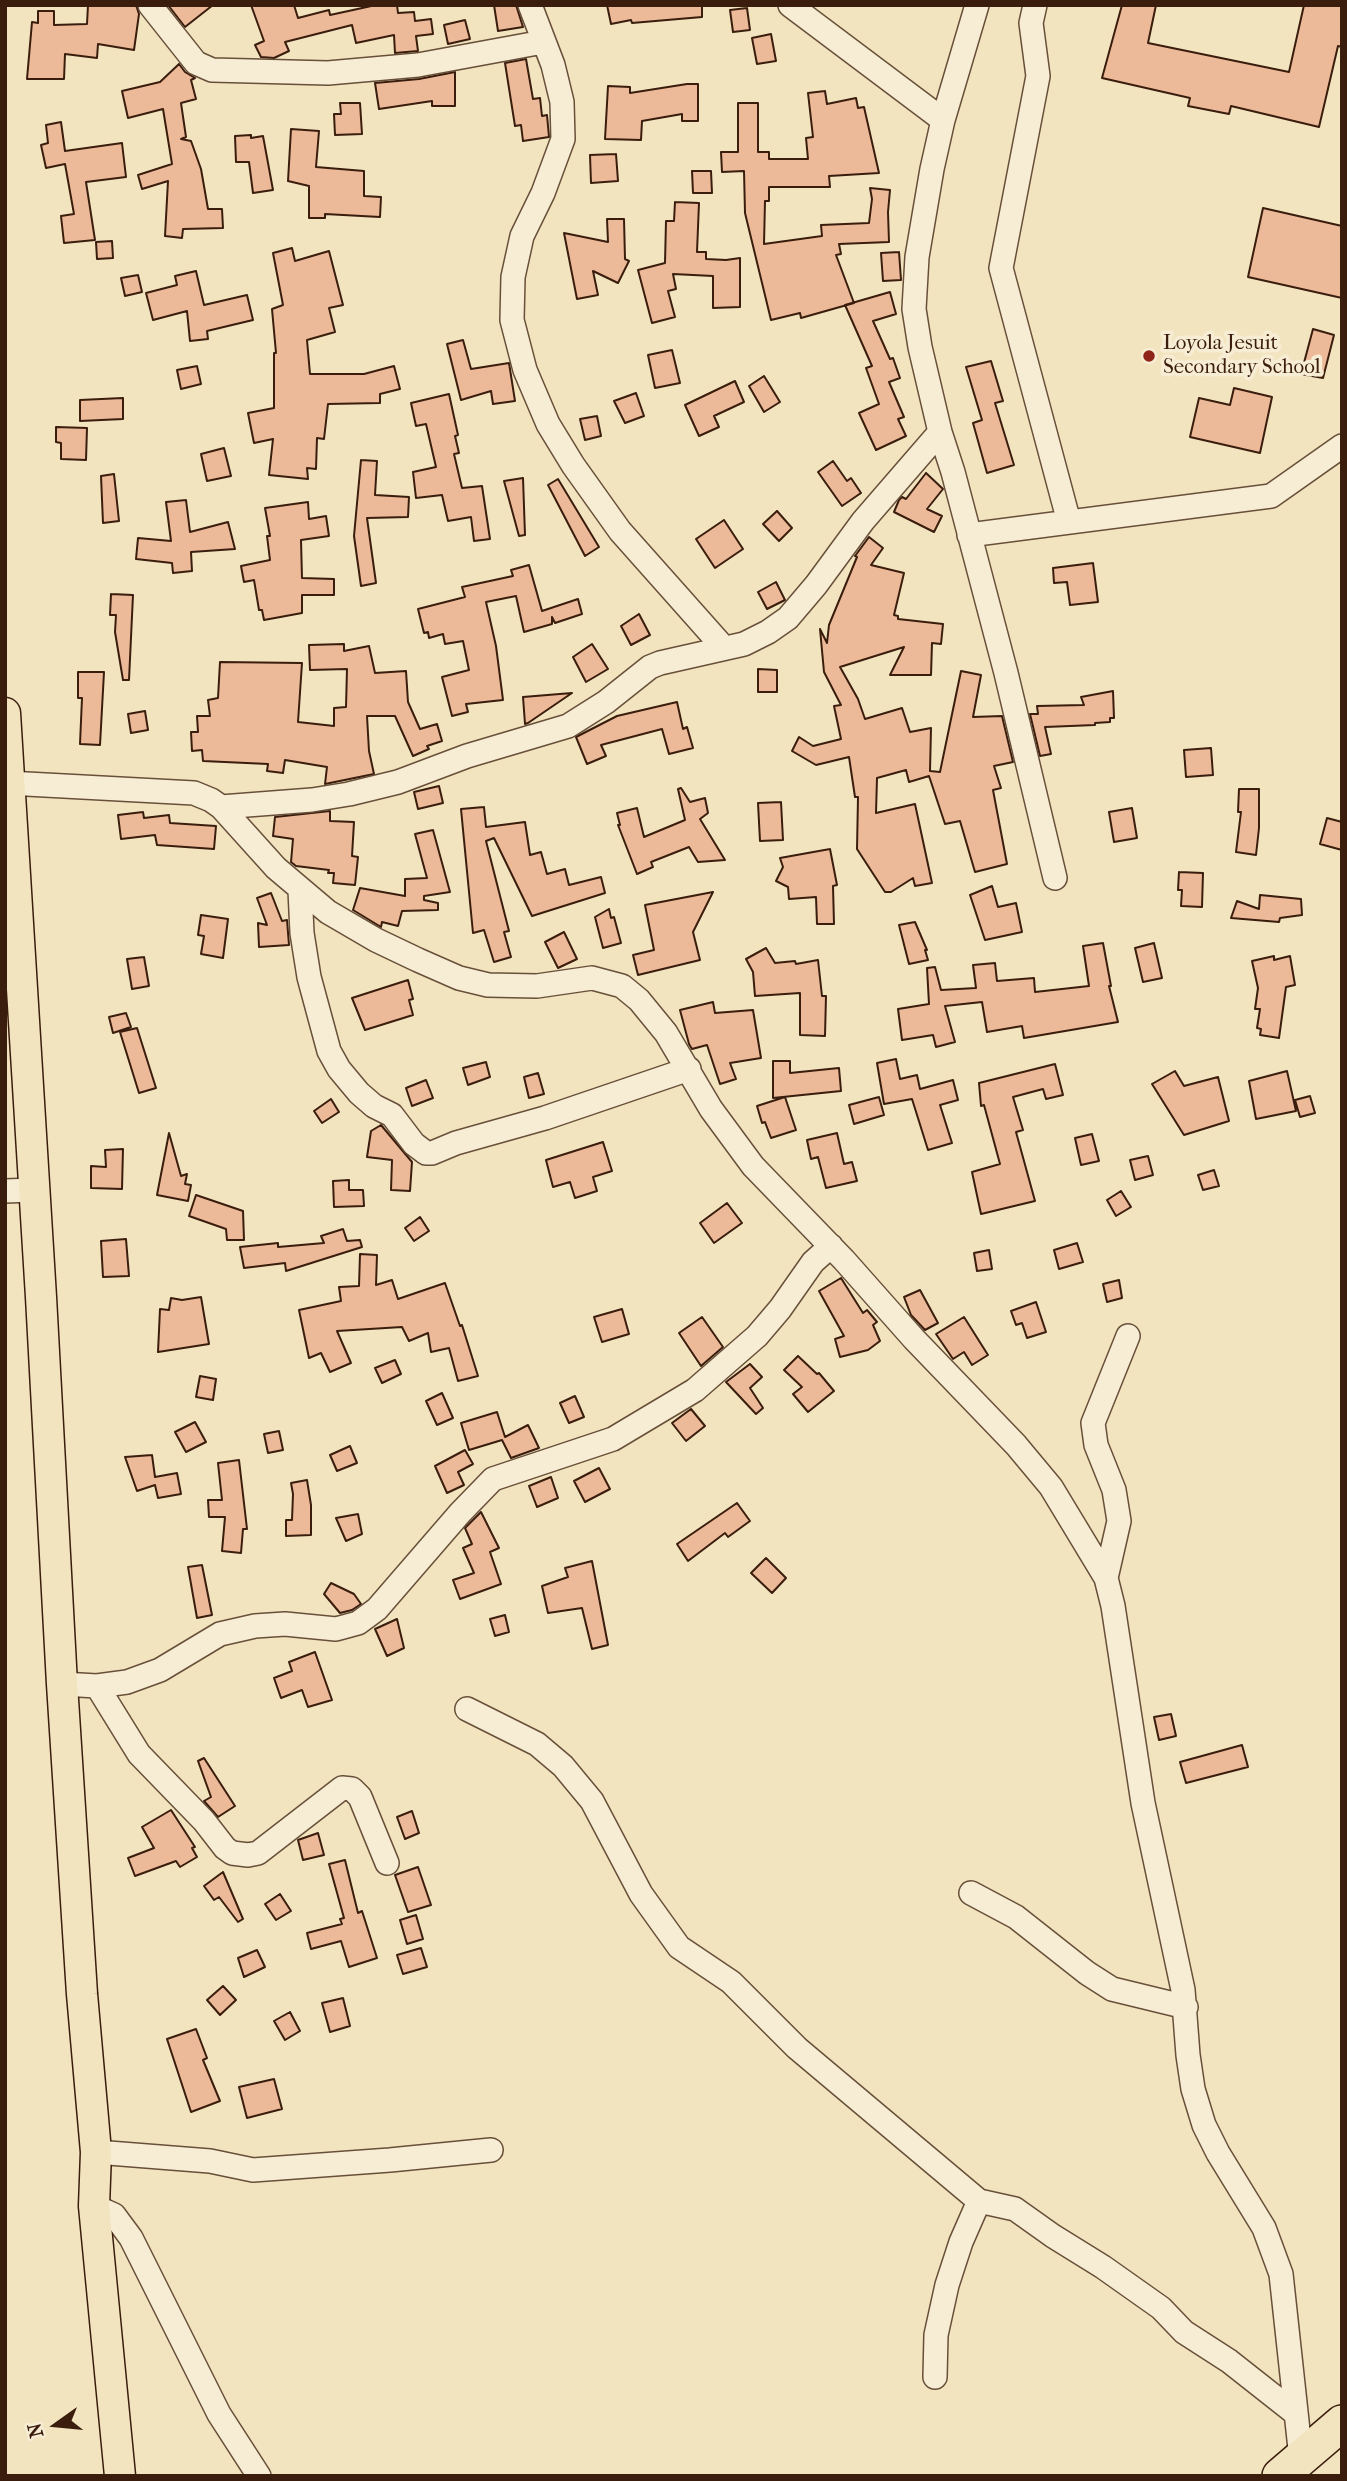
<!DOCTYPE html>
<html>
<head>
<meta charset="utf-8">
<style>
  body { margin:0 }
  #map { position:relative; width:1347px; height:2481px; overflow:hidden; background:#f2e4be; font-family:"IM FELL French Canon",serif }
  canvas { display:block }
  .frame { position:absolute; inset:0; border:7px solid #3a1d0d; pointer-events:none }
  .north { position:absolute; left:21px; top:2390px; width:70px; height:70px; -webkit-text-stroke:5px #f7edd5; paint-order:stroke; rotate:255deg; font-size:19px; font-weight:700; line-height:28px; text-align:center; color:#3a1d0d }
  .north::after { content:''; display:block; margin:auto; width:24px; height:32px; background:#3a1d0d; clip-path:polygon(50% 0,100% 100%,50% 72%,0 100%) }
</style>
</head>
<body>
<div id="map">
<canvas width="1347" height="2481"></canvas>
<div class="frame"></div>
<div class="north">N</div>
</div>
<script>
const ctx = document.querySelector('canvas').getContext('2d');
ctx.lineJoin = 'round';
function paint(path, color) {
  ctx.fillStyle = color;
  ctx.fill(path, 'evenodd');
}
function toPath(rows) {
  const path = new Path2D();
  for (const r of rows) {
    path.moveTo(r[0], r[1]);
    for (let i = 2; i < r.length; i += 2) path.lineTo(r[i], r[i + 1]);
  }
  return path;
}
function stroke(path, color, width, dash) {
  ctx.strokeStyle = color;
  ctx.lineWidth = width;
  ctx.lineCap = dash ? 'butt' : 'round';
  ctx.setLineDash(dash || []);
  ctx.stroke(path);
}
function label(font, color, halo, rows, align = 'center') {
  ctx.font = font + ' "IM FELL French Canon",serif';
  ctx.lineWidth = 7;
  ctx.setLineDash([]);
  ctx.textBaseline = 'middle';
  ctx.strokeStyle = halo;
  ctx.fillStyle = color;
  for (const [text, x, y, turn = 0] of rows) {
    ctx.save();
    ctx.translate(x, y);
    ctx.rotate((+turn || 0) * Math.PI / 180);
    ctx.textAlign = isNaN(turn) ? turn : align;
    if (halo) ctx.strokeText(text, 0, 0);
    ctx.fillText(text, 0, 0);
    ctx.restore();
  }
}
const building = toPath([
  [88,5,136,5,139,14,134,50,98,44,97,58,65,54,64,79,27,79,32,22,38,23,38,11,54,11,54,25,87,24,88,5],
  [168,5,213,5,185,27,168,5],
  [251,5,294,5,298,18,329,10,330,15,376,5,397,5,398,13,414,12,415,21,431,19,433,34,416,36,418,51,395,53,394,35,356,43,352,25,285,42,289,51,274,58,261,57,255,45,264,41,251,5],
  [494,5,516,5,523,27,498,31,494,5],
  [607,5,702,5,702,17,632,23,631,20,611,24,607,5],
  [1122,5,1156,5,1148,43,1289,72,1304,5,1342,5,1342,47,1338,46,1319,127,1231,106,1229,114,1188,106,1190,98,1102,78,1122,5],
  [747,8,750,30,733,32,730,10,747,8],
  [465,20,470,39,448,44,444,25,465,20],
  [771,34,776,61,757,64,752,38,771,34],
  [526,59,533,99,540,98,542,116,547,115,549,137,523,141,521,125,515,126,505,63,526,59],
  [179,64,185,72,195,78,191,80,196,99,181,103,186,137,181,139,191,141,201,169,208,209,222,209,223,228,183,229,182,238,165,236,168,181,142,189,138,175,172,164,163,109,128,118,122,91,160,82,179,64],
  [455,72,455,106,432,106,432,101,379,109,375,83,419,79,455,72],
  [687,84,698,84,698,121,682,121,682,114,642,121,641,140,605,139,608,86,630,87,630,93,687,84],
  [825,91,827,104,856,98,858,108,864,107,879,173,829,176,830,187,769,187,769,201,765,201,764,244,822,236,821,225,869,223,872,199,870,188,890,190,888,212,889,242,839,244,841,254,836,255,854,303,801,318,800,313,771,320,745,213,744,171,722,172,721,152,738,152,738,103,758,103,758,152,769,152,769,159,808,159,806,138,813,137,808,93,825,91],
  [340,103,360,103,362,134,335,135,334,114,341,114,340,103],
  [61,122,65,151,122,143,126,177,86,182,95,240,64,243,61,216,74,214,65,164,46,168,41,145,48,143,46,125,61,122],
  [291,129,319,131,316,167,364,171,364,196,381,197,380,217,325,214,325,218,309,218,309,186,288,181,291,129],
  [251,135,251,138,263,136,273,190,253,193,249,162,236,162,235,136,251,135],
  [616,154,618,181,591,183,590,155,616,154],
  [692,171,711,171,712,193,693,193,692,171],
  [675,202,699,203,697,252,706,252,706,259,726,260,740,258,740,307,713,308,713,276,673,274,676,289,668,291,675,317,652,323,638,270,665,263,666,221,674,221,675,202],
  [1263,208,1342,226,1342,298,1248,277,1263,208],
  [607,219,624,219,625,259,629,261,618,283,593,271,598,295,577,299,564,233,608,242,607,219],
  [112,241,113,258,97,259,96,242,112,241],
  [292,248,295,261,329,251,343,305,329,308,335,332,307,340,310,374,364,374,394,366,400,389,380,394,380,403,328,404,324,439,317,438,316,469,307,468,308,479,269,475,273,439,254,443,248,413,274,408,274,353,276,353,272,309,283,305,273,253,292,248],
  [899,252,901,280,883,281,881,253,899,252],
  [196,271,204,305,247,295,253,320,207,331,208,339,190,341,187,311,153,320,146,293,177,285,175,276,196,271],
  [138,275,142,292,125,296,121,278,138,275],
  [890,292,896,314,873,321,890,359,893,358,900,378,889,382,904,417,898,419,906,436,876,450,859,413,879,404,866,368,872,366,845,305,890,292],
  [1313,329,1334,335,1323,378,1301,374,1313,329],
  [463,340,471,369,509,363,515,401,493,404,491,391,461,400,447,344,463,340],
  [672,350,680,383,655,388,648,355,672,350],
  [991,361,1003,401,995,403,1014,465,987,473,973,423,982,420,966,367,991,361],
  [197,366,201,384,181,389,177,370,197,366],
  [764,376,780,402,764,412,749,386,764,376],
  [735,381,744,402,714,416,719,427,699,436,685,405,735,381],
  [1234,388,1272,397,1260,453,1190,437,1199,398,1230,405,1234,388],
  [636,393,644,416,625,423,614,401,636,393],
  [449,394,458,435,455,436,459,453,454,454,462,488,482,486,490,539,474,541,471,517,448,521,442,495,416,498,413,472,436,467,426,424,416,426,411,403,449,394],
  [123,398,123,419,80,421,80,400,123,398],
  [597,416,601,436,585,440,580,419,597,416],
  [56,427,87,428,86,460,61,459,61,443,56,442,56,427],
  [224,448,231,476,207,481,201,454,224,448],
  [361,460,377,461,375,495,409,497,408,517,367,518,376,583,361,586,354,536,361,460],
  [833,461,847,481,851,478,861,493,842,506,818,472,833,461],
  [926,473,943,489,927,509,942,516,934,532,894,512,899,500,902,497,906,499,926,473],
  [114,474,119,521,103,523,101,476,114,474],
  [523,478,525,535,519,536,504,481,523,478],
  [558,479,599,547,585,556,548,485,558,479],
  [186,500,190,532,228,522,235,549,191,552,192,571,173,573,172,563,136,559,138,538,171,541,166,502,186,500],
  [308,502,309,519,326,516,329,536,301,540,302,578,334,579,334,595,302,595,302,613,264,620,262,610,259,610,254,580,244,582,241,566,270,560,267,536,270,536,265,508,308,502],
  [777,511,792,528,779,541,763,524,777,511],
  [724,520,743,549,715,568,696,539,724,520],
  [869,537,883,548,871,565,904,573,894,615,898,616,898,619,943,624,941,644,932,643,931,675,890,675,904,647,840,667,858,699,865,719,902,708,910,732,931,728,930,771,940,772,961,671,981,675,973,717,1002,716,1013,762,994,766,1001,788,993,790,1007,864,975,872,960,821,945,824,929,776,909,782,906,770,877,778,876,813,915,804,932,883,915,886,913,878,891,892,885,892,857,849,858,797,855,797,849,757,816,765,792,751,799,737,813,746,841,739,834,706,841,705,824,672,820,629,827,643,829,625,857,557,855,556,869,537],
  [1093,563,1098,602,1070,605,1067,582,1054,583,1053,568,1093,563],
  [529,565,542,611,578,599,582,614,555,623,552,617,552,624,524,632,516,596,486,602,496,646,503,700,466,704,468,712,452,716,442,677,469,670,463,641,445,644,443,634,429,638,428,632,424,633,418,609,465,597,462,587,513,576,511,570,529,565],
  [776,582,785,600,767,609,758,592,776,582],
  [111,594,133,595,129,680,123,680,115,632,116,615,110,615,111,594],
  [639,614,650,635,631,645,621,626,639,614],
  [344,644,344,651,369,646,375,673,406,671,408,702,420,729,437,724,442,741,427,746,429,749,413,756,395,716,367,716,369,751,374,774,325,784,327,767,285,760,283,773,267,771,268,764,203,761,202,750,192,751,191,732,198,732,197,716,210,716,208,700,218,698,220,662,302,663,298,722,334,726,334,708,346,707,347,669,310,670,309,645,344,644],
  [592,644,608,669,586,682,573,657,592,644],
  [758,669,777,670,777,692,758,692,758,669],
  [78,672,104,672,100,745,80,744,82,698,78,698,78,672],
  [1113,691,1114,718,1110,718,1110,722,1095,723,1095,725,1045,727,1051,754,1040,756,1030,714,1038,714,1037,706,1084,705,1081,697,1113,691],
  [572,693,528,723,525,724,523,697,572,693],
  [677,702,683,729,687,727,693,748,669,754,662,729,601,745,606,756,587,764,576,737,617,716,677,702],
  [145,711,148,730,131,733,128,714,145,711],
  [1211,748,1213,775,1186,777,1184,750,1211,748],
  [439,786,443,803,418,809,414,792,439,786],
  [681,788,690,802,705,798,708,813,700,819,725,860,698,862,689,847,651,862,653,867,637,874,618,825,620,825,617,813,637,808,644,837,685,820,678,789,681,788],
  [1239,789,1259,789,1259,828,1256,855,1236,852,1241,812,1238,812,1239,789],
  [781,802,783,840,760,841,758,803,781,802],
  [484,807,486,827,525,822,530,855,541,852,547,874,565,869,569,885,601,877,605,893,532,916,494,838,486,841,509,931,504,932,511,957,494,962,484,930,473,933,461,809,484,807],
  [1132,808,1137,838,1114,842,1109,812,1132,808],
  [330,811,330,821,354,822,352,856,358,857,355,885,333,883,334,873,328,873,329,870,296,866,291,862,293,839,273,836,275,817,330,811],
  [143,812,144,818,169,815,170,823,216,826,214,849,157,845,155,835,121,839,118,815,143,812],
  [1327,818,1342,822,1342,850,1320,844,1327,818],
  [433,830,450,892,424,896,424,900,438,903,438,910,402,911,398,926,382,922,381,927,353,910,360,888,405,896,405,879,427,878,415,834,433,830],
  [830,849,837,885,833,886,834,924,817,924,816,897,789,899,788,887,776,881,783,867,780,858,830,849],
  [1179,872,1203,873,1202,907,1181,906,1182,890,1178,890,1179,872],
  [992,886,998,907,1016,903,1022,932,985,940,970,895,992,886],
  [713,892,693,932,700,960,638,975,633,955,654,950,645,905,713,892],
  [271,893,282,921,287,920,289,945,259,947,258,923,267,925,257,898,271,893],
  [1260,895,1301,899,1302,915,1280,918,1279,922,1231,918,1237,901,1259,909,1260,895],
  [609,909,611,918,614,917,621,943,603,948,595,917,609,909],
  [201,915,228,919,223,958,201,954,204,936,198,935,201,915],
  [915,922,927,950,925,950,928,960,909,964,899,925,915,922],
  [564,932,577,959,558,968,545,942,564,932],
  [1103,943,1111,986,1109,986,1118,1022,1024,1038,1022,1026,987,1032,982,1002,945,1006,955,1042,936,1047,933,1035,902,1040,898,1009,929,1004,927,968,935,967,941,990,976,988,973,965,995,963,997,981,1034,978,1035,992,1089,986,1083,946,1103,943],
  [1154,943,1162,978,1143,982,1135,948,1154,943],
  [766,948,775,963,795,961,796,964,818,960,822,996,826,996,825,1036,800,1035,800,993,755,996,753,972,746,959,766,948],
  [1274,956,1274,960,1290,956,1295,985,1286,987,1279,1038,1260,1035,1261,1029,1257,1028,1260,1009,1255,1009,1258,988,1252,961,1274,956],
  [144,957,149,986,132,989,127,959,144,957],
  [408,980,413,999,409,1000,413,1015,365,1030,352,998,408,980],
  [713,1002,715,1013,753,1010,761,1058,730,1063,736,1079,720,1084,707,1045,692,1049,689,1044,680,1010,713,1002],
  [126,1013,131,1027,113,1033,109,1017,126,1013],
  [137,1028,156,1088,139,1093,120,1032,137,1028],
  [896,1059,900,1079,917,1075,920,1089,953,1080,958,1100,940,1105,952,1143,928,1150,912,1099,884,1104,877,1063,896,1059],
  [773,1061,790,1061,790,1073,839,1068,841,1091,773,1098,773,1061],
  [486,1062,490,1077,468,1085,463,1068,486,1062],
  [1055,1064,1063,1095,1046,1099,1043,1089,1013,1097,1023,1130,1016,1132,1035,1201,981,1214,972,1172,1000,1164,984,1105,981,1106,979,1083,1055,1064],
  [1175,1071,1184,1086,1218,1077,1229,1121,1184,1135,1152,1084,1175,1071],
  [1287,1071,1296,1111,1256,1119,1249,1081,1287,1071],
  [538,1073,544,1094,529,1098,524,1077,538,1073],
  [426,1080,433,1098,412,1106,406,1088,426,1080],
  [1310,1096,1315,1113,1300,1117,1295,1100,1310,1096],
  [785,1097,796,1130,771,1138,765,1122,762,1123,757,1106,785,1097],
  [879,1097,884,1115,854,1124,849,1105,879,1097],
  [331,1099,339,1112,322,1123,314,1111,331,1099],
  [381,1125,412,1162,410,1191,391,1190,392,1160,367,1157,371,1131,381,1125],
  [169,1133,181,1176,187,1174,185,1184,191,1185,188,1201,157,1195,169,1133],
  [837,1133,844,1164,852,1162,857,1181,826,1188,818,1157,811,1159,807,1140,837,1133],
  [1092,1134,1099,1161,1081,1165,1075,1138,1092,1134],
  [603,1142,612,1171,593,1177,597,1191,575,1198,570,1182,553,1187,546,1160,603,1142],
  [123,1149,122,1189,91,1188,91,1166,106,1167,105,1150,123,1149],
  [1148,1156,1153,1175,1135,1180,1130,1160,1148,1156],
  [1214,1170,1219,1186,1203,1190,1198,1175,1214,1170],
  [349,1180,349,1190,363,1190,364,1206,334,1207,333,1181,349,1180],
  [1121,1191,1131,1207,1116,1216,1107,1200,1121,1191],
  [196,1195,243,1211,244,1240,227,1240,226,1229,189,1216,196,1195],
  [727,1203,742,1223,714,1243,700,1223,727,1203],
  [420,1217,429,1231,414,1241,405,1228,420,1217],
  [343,1229,347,1241,360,1240,362,1247,286,1271,285,1263,244,1268,240,1247,278,1243,278,1247,324,1243,321,1236,343,1229],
  [126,1239,129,1276,103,1277,101,1241,126,1239],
  [1077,1243,1083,1262,1059,1269,1054,1250,1077,1243],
  [989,1250,992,1269,977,1271,974,1253,989,1250],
  [360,1254,377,1255,376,1285,392,1280,398,1299,445,1283,460,1326,462,1325,478,1376,458,1381,449,1348,431,1352,428,1333,409,1341,402,1327,337,1331,351,1363,330,1372,321,1353,309,1358,299,1310,341,1301,339,1287,359,1286,360,1254],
  [841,1278,863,1313,867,1310,877,1322,873,1325,880,1341,868,1350,840,1357,835,1339,844,1336,819,1291,841,1278],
  [1119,1280,1122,1298,1107,1302,1103,1284,1119,1280],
  [920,1290,938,1323,925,1330,911,1315,904,1297,920,1290],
  [201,1297,209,1344,158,1352,160,1309,169,1310,171,1298,182,1300,201,1297],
  [1036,1302,1046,1332,1027,1338,1022,1323,1016,1325,1011,1311,1036,1302],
  [622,1309,629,1334,602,1342,594,1317,622,1309],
  [702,1317,723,1347,701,1366,679,1333,702,1317],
  [964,1317,988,1355,972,1365,964,1352,953,1359,936,1334,964,1317],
  [798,1356,817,1374,819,1373,834,1391,808,1412,793,1394,802,1387,784,1370,798,1356],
  [395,1360,401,1374,382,1383,375,1368,395,1360],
  [750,1364,762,1377,750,1388,763,1408,756,1414,726,1382,750,1364],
  [200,1376,216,1379,213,1400,196,1397,200,1376],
  [442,1393,453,1418,437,1425,426,1401,442,1393],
  [575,1396,584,1417,569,1423,560,1403,575,1396],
  [691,1409,705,1426,686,1441,672,1423,691,1409],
  [497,1412,505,1437,528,1425,539,1448,511,1458,502,1440,469,1450,461,1423,497,1412],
  [195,1422,206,1442,186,1452,175,1432,195,1422],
  [279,1431,283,1450,268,1453,264,1434,279,1431],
  [350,1446,357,1463,337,1471,330,1455,350,1446],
  [465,1450,473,1464,458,1472,464,1485,447,1493,435,1466,465,1450],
  [152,1455,155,1477,177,1473,181,1494,158,1498,155,1485,137,1491,125,1457,152,1455],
  [239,1460,247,1529,243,1529,241,1553,222,1551,225,1517,209,1517,208,1500,222,1500,218,1463,239,1460],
  [599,1468,610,1489,585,1502,574,1481,599,1468],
  [551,1477,558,1498,537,1507,529,1486,551,1477],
  [307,1480,311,1505,311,1535,286,1536,286,1520,292,1520,293,1494,291,1483,307,1480],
  [737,1503,750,1521,728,1537,725,1533,688,1561,677,1544,737,1503],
  [481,1512,499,1548,490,1552,501,1584,460,1599,453,1580,474,1573,463,1548,472,1544,465,1528,481,1512],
  [358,1514,362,1534,346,1541,336,1518,358,1514],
  [766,1558,786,1578,772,1593,751,1573,766,1558],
  [592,1561,608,1645,592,1649,582,1608,548,1613,542,1586,568,1577,565,1568,592,1561],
  [202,1565,212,1615,197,1618,188,1567,202,1565],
  [331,1583,354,1594,361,1604,352,1610,340,1613,324,1594,331,1583],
  [505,1615,509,1632,495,1636,490,1619,505,1615],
  [397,1619,404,1648,387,1656,375,1629,397,1619],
  [315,1652,332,1700,308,1707,302,1690,281,1698,274,1678,292,1671,289,1662,315,1652],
  [1171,1714,1176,1736,1159,1740,1154,1717,1171,1714],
  [1242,1745,1248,1767,1186,1783,1180,1762,1242,1745],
  [204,1758,235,1806,218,1817,204,1801,211,1797,198,1761,204,1758],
  [171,1810,195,1847,192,1848,197,1857,180,1867,176,1861,135,1876,128,1858,154,1848,142,1827,171,1810],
  [412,1811,419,1833,405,1839,397,1817,412,1811],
  [318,1833,324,1855,303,1860,298,1840,318,1833],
  [345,1860,358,1913,362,1911,377,1958,349,1967,341,1941,311,1949,307,1933,342,1924,340,1919,344,1918,329,1864,345,1860],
  [418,1867,431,1905,408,1912,395,1875,418,1867],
  [223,1872,243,1919,238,1922,219,1897,214,1900,204,1886,223,1872],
  [280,1894,291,1911,276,1920,265,1904,280,1894],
  [416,1915,423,1939,407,1944,400,1920,416,1915],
  [421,1948,427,1967,403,1974,397,1955,421,1948],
  [257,1950,265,1967,244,1977,238,1958,257,1950],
  [223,1986,236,2000,220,2015,207,2000,223,1986],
  [343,1998,350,2026,330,2032,322,2003,343,1998],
  [290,2012,300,2031,285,2040,274,2021,290,2012],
  [196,2029,207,2058,203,2060,220,2101,191,2112,167,2039,196,2029],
  [274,2079,282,2109,247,2118,239,2087,274,2079]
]);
paint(building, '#ecba99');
stroke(building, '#3a1d0d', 2);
const minor = toPath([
  [150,5,196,63,212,70,328,73,418,65,543,42],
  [530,5,553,65,562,102,563,139,543,193,522,236,513,277,512,320,525,370,548,424,573,465,620,531,724,648],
  [790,5,943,120],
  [977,5,943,120,932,169,917,257,914,309,920,347,940,432,953,472,1006,673,1055,878],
  [1035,5,1031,23,1038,76,1001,268,1069,522],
  [969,535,1271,496,1342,446],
  [8,783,194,793,211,800,221,807,276,868,328,912,376,940,418,960,459,978,488,985,537,986,592,978,622,986,639,1000,666,1033,711,1109,753,1166,844,1260,914,1339,1016,1445,1051,1487,1106,1578,1113,1606,1143,1803,1183,1990,1188,2055,1193,2089,1204,2125,1218,2153,1264,2228,1281,2274,1301,2458],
  [221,807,312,800,349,794,398,782,467,756,568,726,606,702,650,667,660,663,744,644,768,632,788,618,816,585,863,521,940,432],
  [300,890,302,933,309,977,329,1051,339,1069,359,1093,374,1106,392,1115,414,1144,426,1153,432,1153,456,1143,545,1118,689,1069],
  [5,1191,34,1190],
  [1106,1578,1119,1521,1114,1490,1096,1445,1093,1423,1128,1336],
  [62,1684,97,1686,127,1682,160,1670,220,1634,255,1626,285,1624,336,1629,358,1623,377,1609,460,1513,493,1479,613,1439,695,1390,757,1336,780,1309,813,1262,831,1246],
  [97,1686,139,1754,204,1821,225,1848,232,1853,248,1855,258,1853,342,1788,352,1789,360,1797,387,1863],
  [467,1709,537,1744,563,1766,592,1801,641,1894,679,1947,731,1982,797,2048,979,2201,1015,2209,1053,2236,1103,2267,1161,2308,1184,2332,1229,2361,1295,2413],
  [971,1893,1016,1917,1087,1973,1112,1989,1186,2007],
  [96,2152,210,2161,253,2170,390,2160,491,2150],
  [94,2206,114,2215,131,2238,219,2414,259,2476],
  [935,2377,936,2335,947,2285,961,2242,979,2201]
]);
const major = toPath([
  [5,713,41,1297,62,1684,82,1994,96,2152,94,2206,120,2476]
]);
const highway = toPath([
  [1280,2476,1342,2423]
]);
stroke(minor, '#684f39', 26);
stroke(major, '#3a1d0d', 33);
stroke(highway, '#3a1d0d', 38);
stroke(minor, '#f7edd5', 23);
stroke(major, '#f2e4be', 30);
stroke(highway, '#f2e4be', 35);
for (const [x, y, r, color] of [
  [1149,356,7,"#8f2418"]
]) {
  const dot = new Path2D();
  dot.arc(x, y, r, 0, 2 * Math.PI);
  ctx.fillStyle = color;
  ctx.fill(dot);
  stroke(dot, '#f7edd5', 2.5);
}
label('21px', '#3a1d0d', '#f7edd5', [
  ["Loyola Jesuit",1163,344],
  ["Secondary School",1163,368]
], 'left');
</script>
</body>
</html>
